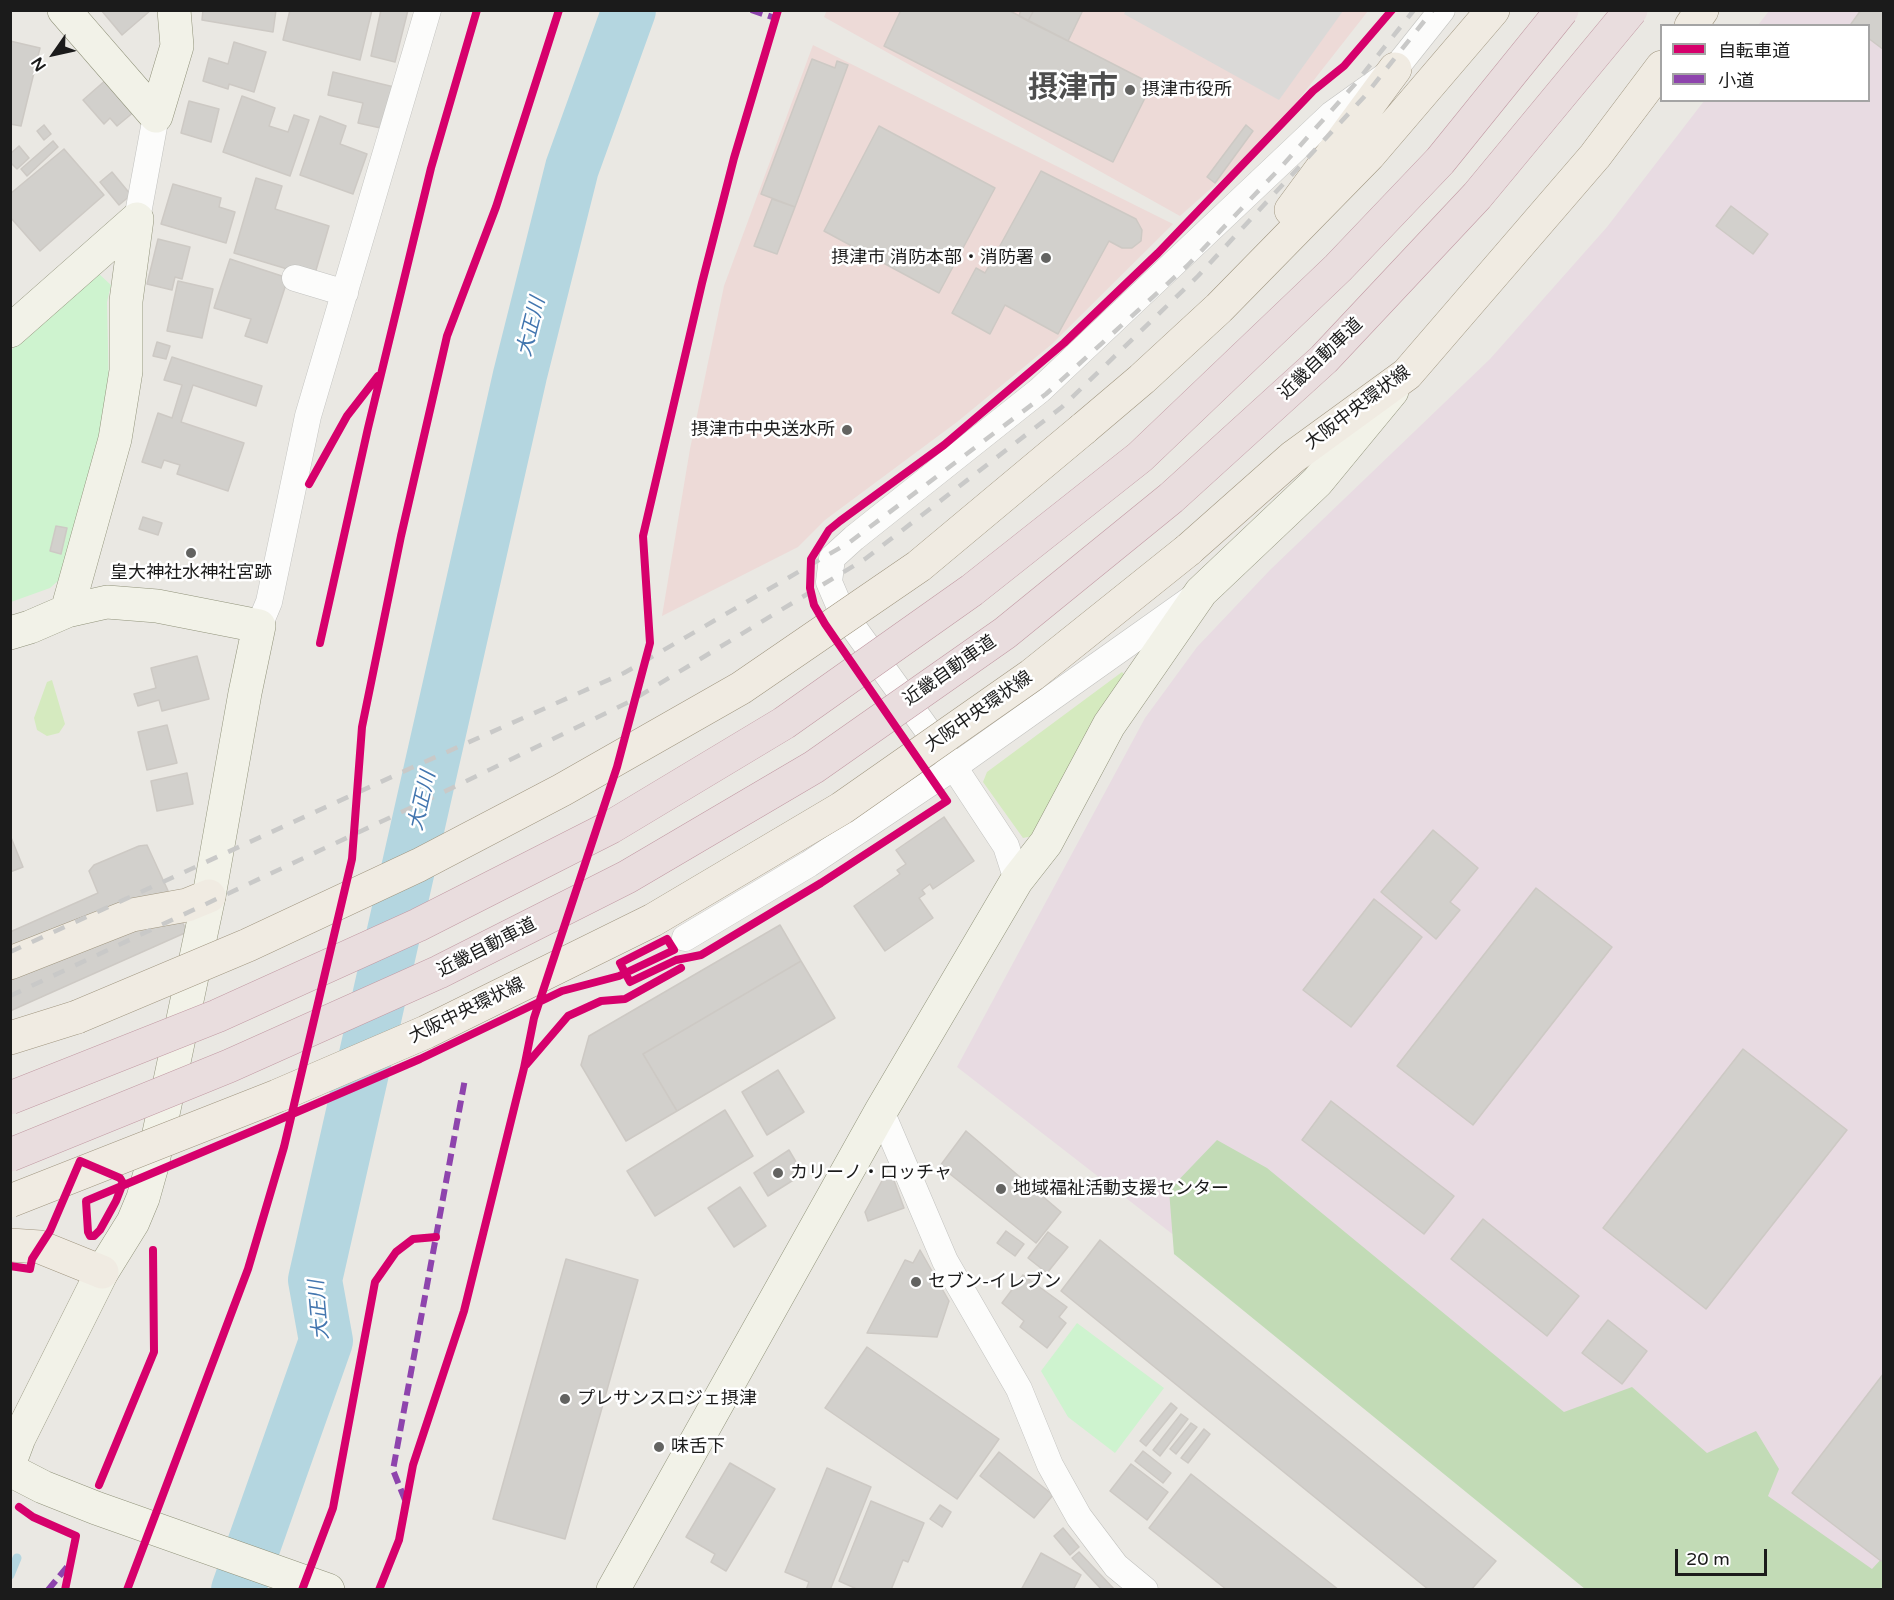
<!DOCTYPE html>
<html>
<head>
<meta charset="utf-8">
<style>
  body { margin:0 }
  #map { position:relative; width:1894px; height:1600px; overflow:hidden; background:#eae8e3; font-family:"Varela Round","Noto Sans JP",sans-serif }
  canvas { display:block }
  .frame { position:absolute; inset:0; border:12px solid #1b1b1b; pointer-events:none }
  .legend { position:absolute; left:1660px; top:24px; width:210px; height:78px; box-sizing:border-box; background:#fff; border:2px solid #a4a4a4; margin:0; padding:8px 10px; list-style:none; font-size:18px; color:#1b1b1b }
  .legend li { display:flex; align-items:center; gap:12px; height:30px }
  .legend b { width:30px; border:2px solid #a4a4a4 }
  .north { position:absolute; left:24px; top:24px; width:60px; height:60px; -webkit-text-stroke:4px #fff; paint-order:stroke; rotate:236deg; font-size:16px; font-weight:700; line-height:24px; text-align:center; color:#1b1b1b }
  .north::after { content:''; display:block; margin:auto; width:21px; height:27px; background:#1b1b1b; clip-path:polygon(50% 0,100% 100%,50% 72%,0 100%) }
  .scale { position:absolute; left:1675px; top:1549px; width:92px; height:27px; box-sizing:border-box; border:3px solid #1b1b1b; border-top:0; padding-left:8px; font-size:18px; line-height:21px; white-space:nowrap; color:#1b1b1b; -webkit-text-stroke:4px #fff; paint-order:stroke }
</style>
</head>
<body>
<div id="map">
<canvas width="1894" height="1600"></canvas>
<div class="frame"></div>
<ul class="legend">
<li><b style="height:8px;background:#d6006c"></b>自転車道</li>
<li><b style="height:8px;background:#8e44ad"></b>小道</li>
</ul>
<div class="north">N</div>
<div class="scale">20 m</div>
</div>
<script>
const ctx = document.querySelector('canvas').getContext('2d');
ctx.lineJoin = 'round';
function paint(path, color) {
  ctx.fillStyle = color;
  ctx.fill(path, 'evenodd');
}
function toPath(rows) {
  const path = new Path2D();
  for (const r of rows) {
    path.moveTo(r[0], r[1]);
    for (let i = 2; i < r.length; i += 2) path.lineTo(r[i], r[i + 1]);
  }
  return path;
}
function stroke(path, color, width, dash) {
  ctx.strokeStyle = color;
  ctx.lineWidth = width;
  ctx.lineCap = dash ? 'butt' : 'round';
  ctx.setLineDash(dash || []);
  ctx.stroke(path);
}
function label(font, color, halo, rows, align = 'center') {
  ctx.font = font + ' "Varela Round","Noto Sans JP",sans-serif';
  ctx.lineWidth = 5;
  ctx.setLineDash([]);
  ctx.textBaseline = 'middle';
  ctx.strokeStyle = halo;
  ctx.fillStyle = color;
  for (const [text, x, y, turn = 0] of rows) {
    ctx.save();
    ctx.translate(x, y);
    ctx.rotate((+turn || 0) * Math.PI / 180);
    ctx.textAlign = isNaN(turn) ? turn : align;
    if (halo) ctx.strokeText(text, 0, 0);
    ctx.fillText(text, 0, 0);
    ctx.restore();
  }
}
paint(toPath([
  [827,10,1368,11,1270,136,1180,216,824,17],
  [813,45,1173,224,1052,344,957,422,825,520,798,547,662,616,690,449,724,286]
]), '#eddad7');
paint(toPath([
  [1769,11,1883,11,1883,1589,1630,1589,957,1067,1145,718,1197,647,1270,570,1490,359,1607,227,1704,101,1868,100,1868,26,1758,25]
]), '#e8dbe2');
paint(toPath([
  [1122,672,1126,676,1033,836,1023,838,983,782,987,772],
  [52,680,65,724,59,733,47,736,37,730,34,718,47,682]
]), '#d5eabf');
paint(toPath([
  [1217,1140,1267,1168,1564,1412,1632,1387,1707,1453,1756,1431,1779,1469,1768,1496,1872,1569,1883,1557,1883,1589,1585,1589,1174,1254,1169,1190]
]), '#c2dbb6');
paint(toPath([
  [98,273,111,285,107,302,109,391,104,433,59,580,50,588,11,602,10,351],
  [1077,1323,1164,1388,1115,1453,1068,1417,1041,1371]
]), '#cef3cf');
paint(toPath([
  [1126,10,1343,10,1343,11,1279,100,1124,14]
]), '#dad9d7');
stroke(toPath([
  [10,1575,17,1558]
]), '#b4d6e0', 9);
stroke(toPath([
  [238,1590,326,1341,315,1280,520,375,572,168,629,10]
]), '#b4d6e0', 54);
const building = toPath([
  [101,10,151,10,122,35,101,10],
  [203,10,276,10,273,32,202,20,203,10],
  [290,10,372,10,360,60,283,40,290,10],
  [381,10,408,10,395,62,371,56,381,10],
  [901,10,1008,10,1152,84,1113,162,884,46,901,10],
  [1021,10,1034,10,1028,21,1019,16,1021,10],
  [1034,10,1083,10,1068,41,1028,21,1034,10],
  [1861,10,1884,10,1884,50,1868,38,1868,26,1853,26,1851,24,1861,10],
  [10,41,40,48,21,126,10,124,10,41],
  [234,42,266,52,254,92,229,84,228,89,203,81,209,58,228,64,234,42],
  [812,59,835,68,837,61,848,65,795,207,761,194,812,59],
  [333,72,394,87,385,129,358,123,363,103,328,95,333,72],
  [107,79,135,111,117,126,110,118,104,124,83,100,107,79],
  [242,96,275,108,269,126,288,132,294,115,309,120,290,176,223,152,242,96],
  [189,101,219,109,211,142,181,133,189,101],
  [320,116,346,126,340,144,367,154,353,194,300,175,320,116],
  [44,125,51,134,44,140,37,131,44,125],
  [1246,125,1253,131,1215,183,1207,177,1246,125],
  [879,126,995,188,939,293,824,231,879,126],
  [53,141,58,147,27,176,21,169,53,141],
  [19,146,29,158,17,169,10,162,10,154,19,146],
  [64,149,104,195,40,251,10,217,10,194,64,149],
  [1041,171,1136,219,1142,230,1141,241,1132,248,1122,248,1109,241,1058,334,1005,305,990,334,952,313,976,268,985,273,1041,171],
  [112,172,131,195,119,205,100,182,112,172],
  [256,178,282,186,275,209,329,226,314,277,234,253,256,178],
  [173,184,221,198,219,207,235,212,226,243,161,224,173,184],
  [772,199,795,207,777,254,754,246,772,199],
  [1731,206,1768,234,1753,254,1716,226,1731,206],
  [158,239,190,247,182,279,175,277,172,290,147,284,158,239],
  [230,259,288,278,267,343,245,336,251,319,214,308,230,259],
  [178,281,213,289,202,338,167,331,178,281],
  [157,342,170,346,166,359,153,356,157,342],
  [172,357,262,386,256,406,193,385,181,422,244,443,228,491,177,474,180,465,164,460,161,468,142,462,158,413,172,418,182,385,164,380,172,357],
  [143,517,162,523,158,535,139,529,143,517],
  [56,526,67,528,61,554,50,551,56,526],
  [197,656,209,699,162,711,159,700,138,706,134,694,156,688,151,668,197,656],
  [167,725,177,763,147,770,138,732,167,725],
  [187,773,193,804,157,811,151,781,187,773],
  [944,817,974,861,933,889,930,884,922,890,925,894,919,898,933,918,885,951,854,906,900,874,897,870,906,864,896,850,944,817],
  [1433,830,1478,868,1450,902,1460,910,1436,939,1381,892,1433,830],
  [10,835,23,867,10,872,10,835],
  [147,845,187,932,10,1011,10,932,98,893,89,871,94,865,139,846,147,845],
  [1536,888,1612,947,1473,1125,1397,1066,1536,888],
  [1374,899,1422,937,1351,1027,1303,990,1374,899],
  [780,925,801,961,643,1054,677,1111,626,1141,581,1065,589,1036,780,925],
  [801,961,835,1018,677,1111,643,1054,801,961],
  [1743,1049,1847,1130,1706,1309,1603,1228,1743,1049],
  [778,1070,804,1112,767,1135,742,1092,778,1070],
  [1331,1101,1454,1196,1424,1234,1302,1140,1331,1101],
  [725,1110,753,1156,655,1216,627,1171,725,1110],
  [966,1131,1061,1212,1036,1243,940,1166,966,1131],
  [789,1150,803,1174,768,1196,754,1173,789,1150],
  [892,1175,904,1208,868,1221,865,1212,884,1177,892,1175],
  [740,1187,766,1226,734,1247,708,1208,740,1187],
  [1483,1219,1579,1296,1547,1336,1451,1259,1483,1219],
  [1006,1231,1024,1244,1015,1256,997,1243,1006,1231],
  [1048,1232,1068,1247,1047,1273,1028,1258,1048,1232],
  [1100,1240,1496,1561,1471,1590,1429,1590,1061,1291,1100,1240],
  [920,1250,949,1301,937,1337,867,1333,905,1260,913,1263,920,1250],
  [566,1259,638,1280,565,1539,493,1519,566,1259],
  [1023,1275,1067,1307,1059,1317,1066,1323,1047,1348,1020,1327,1024,1321,1002,1303,1023,1275],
  [1608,1320,1647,1351,1622,1384,1582,1353,1608,1320],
  [867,1347,999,1439,957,1499,825,1408,867,1347],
  [1884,1373,1884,1559,1881,1561,1792,1493,1884,1373],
  [1171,1403,1177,1408,1146,1446,1140,1441,1171,1403],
  [1181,1414,1188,1419,1160,1456,1153,1450,1181,1414],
  [1191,1423,1197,1427,1176,1454,1170,1449,1191,1423],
  [1204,1429,1210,1434,1188,1463,1181,1458,1204,1429],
  [1143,1451,1171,1473,1163,1483,1135,1461,1143,1451],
  [999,1452,1053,1495,1034,1518,980,1476,999,1452],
  [730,1463,775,1489,726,1571,711,1562,715,1554,686,1537,730,1463],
  [1131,1464,1168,1492,1147,1520,1110,1491,1131,1464],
  [827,1468,871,1487,830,1590,806,1590,809,1582,785,1572,827,1468],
  [1191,1474,1339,1590,1227,1590,1149,1528,1191,1474],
  [871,1501,924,1523,908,1562,903,1560,891,1590,859,1590,839,1581,871,1501],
  [940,1505,951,1512,942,1527,930,1519,940,1505],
  [1063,1528,1079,1547,1070,1555,1054,1536,1063,1528],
  [1079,1552,1115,1590,1102,1590,1072,1558,1079,1552],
  [1041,1553,1081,1575,1073,1590,1021,1590,1041,1553]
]);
paint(building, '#d2d0cc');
stroke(building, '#cdc9c4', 1.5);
const street = toPath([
  [137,219,156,116],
  [295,278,345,293],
  [259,626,269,602,308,416,428,10],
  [1017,880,1006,846,954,767,841,610,829,582,832,558,854,538,1040,390,1332,114,1395,69,1442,10],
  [685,938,809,864,954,767,1191,599],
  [881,1111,945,1261,1019,1389,1050,1465,1079,1517,1116,1566,1145,1590]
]);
const secondary = toPath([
  [64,10,156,116],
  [156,116,177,46,174,10],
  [10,331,137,219],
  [67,611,115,439,126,371,126,301,137,219],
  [10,633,30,627,67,611,107,602,157,606,259,626,245,693,209,896,152,1166,143,1198,133,1222,102,1272,19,1438,10,1462],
  [10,1470,43,1487,96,1508,328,1590],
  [613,1590,881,1111,1017,880,1046,843,1109,725,1201,592,1317,482,1392,391]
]);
const primary = toPath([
  [1691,26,1702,10],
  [1291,210,1395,69],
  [1083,429,1142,379,1219,308,1369,155,1493,10],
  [1188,550,1293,457,1407,374,1595,156,1662,67],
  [10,963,132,915,187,905,209,896],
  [10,1038,77,1017],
  [10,1245,40,1247,102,1272]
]);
stroke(street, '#c2c2bf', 27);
stroke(secondary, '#91937b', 34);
stroke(primary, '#a09680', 34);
stroke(street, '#fcfcfb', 26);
stroke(secondary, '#f2f2e8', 33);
stroke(primary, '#f0ebe2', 33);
stroke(toPath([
  [10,952,411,768,624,673,850,542,1046,394,1187,266,1282,166,1355,84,1414,10],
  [10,996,423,802,631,701,865,559,1062,407,1198,276,1364,97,1433,10]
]), '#c9c9c8', 4.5, [12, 12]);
const primaryBridge = toPath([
  [77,1017,248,945,419,865,562,790,741,688,919,566,1083,429],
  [10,1201,277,1096,426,1032,653,920,842,808,1032,675,1188,550]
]);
const highwayBridge = toPath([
  [10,1098,217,1016,418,925,611,827,784,723,972,590,1140,457,1338,268,1440,161,1562,10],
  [10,1155,229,1066,439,972,627,877,814,767,1005,633,1171,498,1324,359,1477,196,1631,10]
]);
stroke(primaryBridge, '#a09680', 34, []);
stroke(highwayBridge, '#c199a3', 34, []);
stroke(primaryBridge, '#f0ebe2', 33);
stroke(highwayBridge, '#e9ddde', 33);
stroke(toPath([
  [751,10,775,18],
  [405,1500,393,1470,465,1079],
  [48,1590,67,1567]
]), '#8e44ad', 6, [12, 6]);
stroke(toPath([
  [309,484,347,416,378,376],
  [320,643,368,428,431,168,477,10],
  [526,1065,568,1016,601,1001,625,999,681,968],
  [10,1266,30,1269,32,1259,50,1231,80,1161,120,1178,123,1183,116,1201,100,1230,94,1236,90,1236,88,1232,86,1201,269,1124,420,1059,562,991,619,976,674,950,667,939,620,963,630,982,676,960,701,955,821,883,947,801,825,624,814,605,810,588,811,559,829,530,840,521,944,445,1064,343,1158,253,1313,91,1344,66,1392,10],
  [99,1485,154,1352,153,1250],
  [19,1507,33,1517,76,1536,65,1590],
  [127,1590,248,1269,284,1147,352,859,362,727,401,536,447,336,496,207,559,10],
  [302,1590,333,1508,375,1282,396,1252,413,1239,436,1237],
  [379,1590,399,1540,413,1465,464,1311,524,1068,534,1018,617,767,650,643,643,536,702,283,734,158,778,10]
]), '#d6006c', 8);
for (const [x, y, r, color] of [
  [1130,90,6,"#636361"],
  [1046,258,6,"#636361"],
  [847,430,6,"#636361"],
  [191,553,6,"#636361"],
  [778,1173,6,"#636361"],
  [1001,1189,6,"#636361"],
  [916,1282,6,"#636361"],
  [565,1399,6,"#636361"],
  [659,1447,6,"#636361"]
]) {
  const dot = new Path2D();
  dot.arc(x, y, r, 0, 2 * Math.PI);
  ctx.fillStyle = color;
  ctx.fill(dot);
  stroke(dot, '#fff', 2);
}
label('18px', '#1b1b1b', '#fff', [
  ["摂津市役所",1142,90],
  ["摂津市 消防本部・消防署",1034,258,"right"],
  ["摂津市中央送水所",835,430,"right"],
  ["皇大神社水神社宮跡",191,573,"center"],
  ["カリーノ・ロッチャ",790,1173],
  ["地域福祉活動支援センター",1013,1189],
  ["セブン-イレブン",928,1282],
  ["プレサンスロジェ摂津",577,1399],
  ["味舌下",671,1447]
], 'left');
label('18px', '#1b1b1b', '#fff', [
  ["近畿自動車道",1321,359,-44],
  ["大阪中央環状線",1358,408,-37],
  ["近畿自動車道",950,671,-35],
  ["大阪中央環状線",979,712,-35],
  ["近畿自動車道",487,948,-27],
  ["大阪中央環状線",467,1011,-26]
]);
label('italic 20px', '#4376af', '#fff', [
  ["大正川",532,327,-76],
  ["大正川",423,801,-77],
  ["大正川",320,1310,-95]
]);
label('bold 30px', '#4e4e4e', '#fff', [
  ["摂津市",1073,89]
]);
</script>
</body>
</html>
